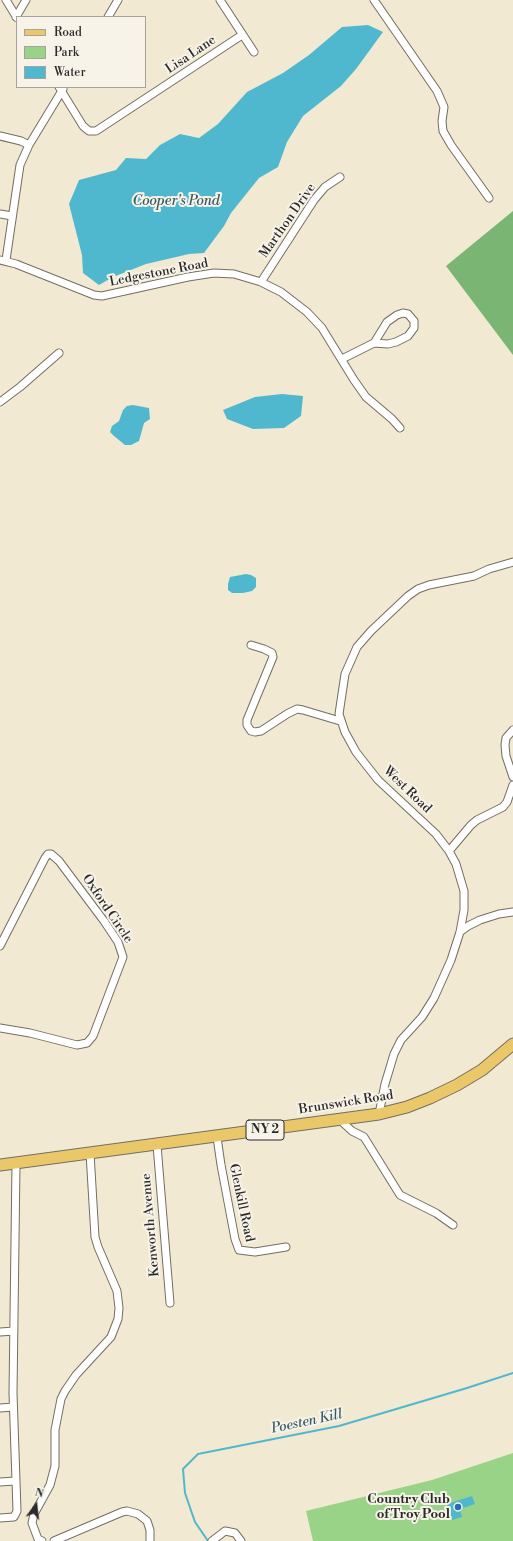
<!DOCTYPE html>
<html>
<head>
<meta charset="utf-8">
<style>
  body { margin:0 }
  #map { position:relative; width:513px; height:1541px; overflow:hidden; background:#f2e9d2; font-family:"Libre Bodoni",serif }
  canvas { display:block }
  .legend { position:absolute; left:16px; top:16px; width:130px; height:72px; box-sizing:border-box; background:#f7f3e8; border:1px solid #a5a39c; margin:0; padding:5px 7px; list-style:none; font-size:12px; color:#2b2b2b }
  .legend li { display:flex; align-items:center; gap:8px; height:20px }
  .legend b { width:20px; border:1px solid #a5a39c }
  .north { position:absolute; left:16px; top:1485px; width:40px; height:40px; -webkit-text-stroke:3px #f7f3e8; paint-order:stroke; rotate:15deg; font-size:11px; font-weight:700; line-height:16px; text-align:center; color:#2b2b2b }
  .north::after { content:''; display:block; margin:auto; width:14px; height:18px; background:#2b2b2b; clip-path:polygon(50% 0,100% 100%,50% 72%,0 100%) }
</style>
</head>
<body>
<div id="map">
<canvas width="513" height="1541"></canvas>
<ul class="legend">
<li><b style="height:5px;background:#eac769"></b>Road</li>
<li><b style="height:11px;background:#98d387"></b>Park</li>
<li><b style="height:11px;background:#50b8ce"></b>Water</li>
</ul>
<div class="north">N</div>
</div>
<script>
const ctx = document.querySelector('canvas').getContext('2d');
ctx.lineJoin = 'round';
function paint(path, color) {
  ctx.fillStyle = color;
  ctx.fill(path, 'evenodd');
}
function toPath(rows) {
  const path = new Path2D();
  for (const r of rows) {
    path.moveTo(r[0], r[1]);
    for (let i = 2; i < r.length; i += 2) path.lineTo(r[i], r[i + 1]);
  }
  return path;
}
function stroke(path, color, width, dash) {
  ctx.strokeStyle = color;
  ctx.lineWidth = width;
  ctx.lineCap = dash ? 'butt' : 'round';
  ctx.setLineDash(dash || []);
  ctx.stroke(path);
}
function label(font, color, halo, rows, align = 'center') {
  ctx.font = font + ' "Libre Bodoni",serif';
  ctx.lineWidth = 4;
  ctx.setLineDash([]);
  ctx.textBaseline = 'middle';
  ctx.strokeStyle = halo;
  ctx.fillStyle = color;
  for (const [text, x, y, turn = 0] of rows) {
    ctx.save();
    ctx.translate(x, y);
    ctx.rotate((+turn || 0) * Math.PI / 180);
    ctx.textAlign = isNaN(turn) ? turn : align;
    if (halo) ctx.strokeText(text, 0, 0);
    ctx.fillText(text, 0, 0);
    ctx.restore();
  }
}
paint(toPath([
  [513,1453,513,1541,313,1541,306,1511,432,1480]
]), '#98d387');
paint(toPath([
  [513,211,513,355,446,266]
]), '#7ab574');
paint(toPath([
  [368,25,383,32,356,69,341,86,303,116,287,142,278,167,259,178,231,213,224,226,204,253,189,254,146,264,113,277,99,285,83,273,82,255,69,204,79,180,116,170,126,158,146,159,160,145,180,134,199,138,218,124,247,92,283,73,309,55,342,27],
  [282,394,303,396,301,416,284,428,253,429,227,419,223,410,255,397],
  [133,405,149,408,150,419,144,423,139,441,131,445,125,445,114,436,110,432,112,426,119,421,123,410,127,406],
  [246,574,251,575,256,578,256,587,252,591,243,593,232,593,228,590,228,584,230,577],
  [472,1496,475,1504,460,1509,462,1517,452,1520,447,1504]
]), '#50b8ce');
stroke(toPath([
  [208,1541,195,1522,185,1493,183,1469,198,1454,339,1426,467,1388,513,1373]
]), '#50b8ce', 2);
const minor = toPath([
  [6,0,17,18],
  [220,0,254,52],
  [374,0,437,91,444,107,442,121,443,131,451,145,489,198],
  [16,17,26,0],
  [108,17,118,0],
  [59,87,83,126,89,131,96,131,242,35],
  [0,136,21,141,29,145],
  [0,214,12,216],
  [0,260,16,264,94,295,102,296,188,277,214,273,234,274,261,282,281,292,307,312,322,328,354,380,366,397,392,419,400,428],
  [6,260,20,165,29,145,63,89],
  [261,282,314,200,325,187,340,177],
  [403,313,408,314,414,321,414,328,408,336,396,342,388,344,374,343,387,322,397,315,403,313],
  [342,359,374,343],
  [0,402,20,387,59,353],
  [251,645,264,649,272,653,273,657,247,720,247,725,251,731,255,732,261,731,287,714,297,709,303,710,340,721],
  [513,730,506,738,505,745,506,756,513,777],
  [449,851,471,825,477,820,503,807,507,802,513,785],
  [460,932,468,926,480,920,499,914,513,912],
  [0,946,45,858,48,854,51,854,59,861,104,921,118,942,123,957,93,1036,87,1043,77,1045,30,1033,0,1028],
  [379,1114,385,1084,394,1054,401,1040,422,1017,434,998,451,960,460,932,464,910,464,891,456,864,449,851,436,834,378,780,356,752,345,732,339,714,345,674,357,647,371,631,408,596,418,589,429,585,474,576,489,569,513,562],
  [339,1119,352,1131,364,1137,400,1195,436,1213,453,1225],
  [217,1137,221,1165,235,1239,239,1250,255,1252,286,1247],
  [157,1145,170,1303],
  [0,1332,14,1331],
  [0,1408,13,1407],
  [0,1482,15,1481],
  [0,1518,14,1517,17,1511,13,1393,16,1164],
  [42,1541,38,1539,32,1523,34,1514,50,1485,55,1466,55,1430,61,1399,65,1391,76,1375,111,1337,118,1319,119,1308,117,1291,98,1247,95,1237,90,1153],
  [54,1541,122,1512,127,1511,138,1514,147,1521,150,1530,150,1541],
  [212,1541,225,1531,235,1533,241,1541]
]);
const primary = toPath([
  [0,1165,379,1114,407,1107,430,1098,457,1085,482,1070,513,1044]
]);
stroke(minor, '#716e65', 9);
stroke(primary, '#716e65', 13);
stroke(minor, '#fff', 7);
stroke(primary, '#eac769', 11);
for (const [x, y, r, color] of [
  [458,1507,4,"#1f6fb2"]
]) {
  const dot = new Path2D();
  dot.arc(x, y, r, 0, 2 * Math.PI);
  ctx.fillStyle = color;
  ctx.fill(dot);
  stroke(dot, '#f7f3e8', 1.5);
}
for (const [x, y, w] of [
  [265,1130,38]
]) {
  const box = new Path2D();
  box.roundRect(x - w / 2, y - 10, w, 20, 3);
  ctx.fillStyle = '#f7f3e8';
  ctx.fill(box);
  stroke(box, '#2b2b2b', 1);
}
label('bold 12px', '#2b2b2b', null, [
  ["NY 2",265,1130]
]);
label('13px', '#2b2b2b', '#f7f3e8', [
  ["Lisa Lane",191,55,-34],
  ["Marthon Drive",288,221,-55],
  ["Ledgestone Road",159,273,-11],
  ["West Road",407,790,44],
  ["Oxford Circle",107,909,56],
  ["Brunswick Road",346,1103,-9],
  ["Glenkill Road",241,1203,78],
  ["Kenworth Avenue",151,1225,-95]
]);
label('bold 13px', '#2b2b2b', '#f7f3e8', [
  ["Country Club",450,1500],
  ["of Troy Pool",450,1515]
], 'right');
label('italic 14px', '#385c64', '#f7f3e8', [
  ["Cooper's Pond",176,202],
  ["Poesten Kill",307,1422,-12]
]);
</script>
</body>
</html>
